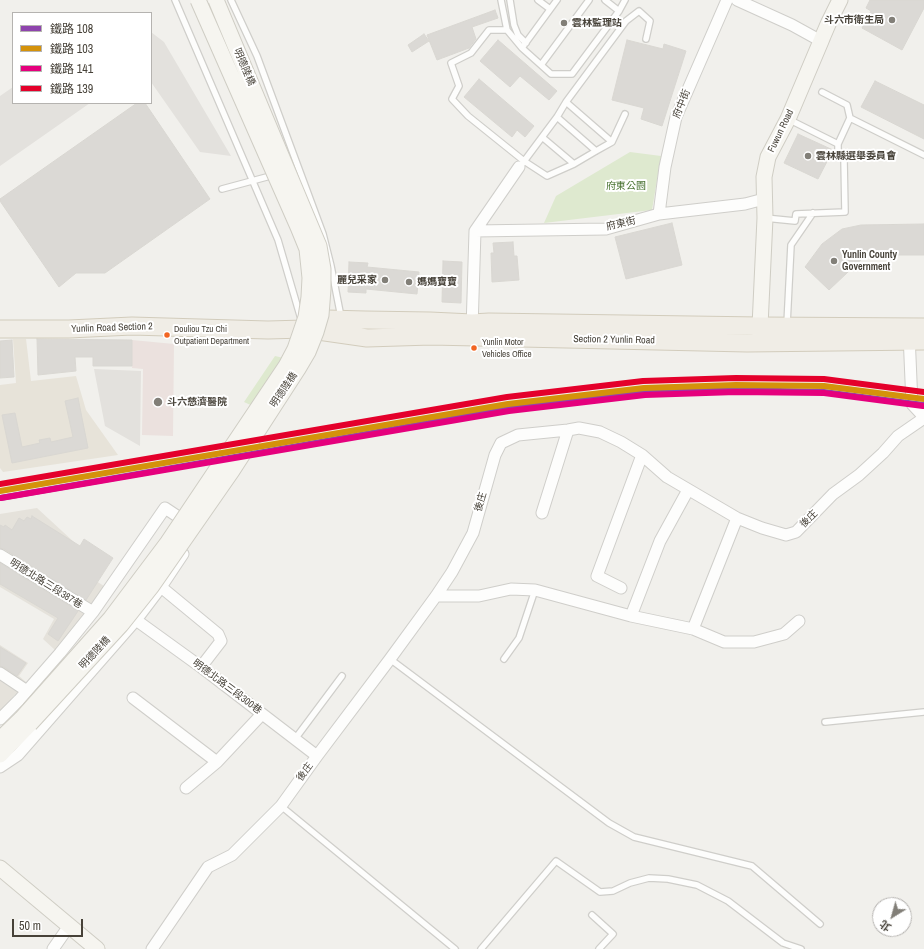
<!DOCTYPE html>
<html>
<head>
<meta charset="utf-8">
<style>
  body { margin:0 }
  #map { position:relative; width:924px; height:949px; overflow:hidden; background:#f1f0ec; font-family:"Archivo Narrow","Noto Sans TC",sans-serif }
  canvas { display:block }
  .legend { position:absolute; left:12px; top:12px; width:140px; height:92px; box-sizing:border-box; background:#fff; border:1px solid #b5b3b0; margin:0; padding:5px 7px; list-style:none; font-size:12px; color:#474239 }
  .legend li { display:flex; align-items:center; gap:8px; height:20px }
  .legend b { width:20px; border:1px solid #b5b3b0 }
  .north { position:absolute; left:872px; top:897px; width:40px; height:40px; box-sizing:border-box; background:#fff; border:1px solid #b5b3b0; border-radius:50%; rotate:217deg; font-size:11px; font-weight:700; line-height:16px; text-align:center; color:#474239 }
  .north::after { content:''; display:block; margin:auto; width:14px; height:18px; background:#827f78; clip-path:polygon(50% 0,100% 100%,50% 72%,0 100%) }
  .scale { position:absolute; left:12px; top:919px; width:71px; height:18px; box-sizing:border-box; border:2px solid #474239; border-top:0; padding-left:5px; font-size:12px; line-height:14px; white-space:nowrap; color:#474239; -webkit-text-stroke:3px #fff; paint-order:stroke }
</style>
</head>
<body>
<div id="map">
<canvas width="924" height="949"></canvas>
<ul class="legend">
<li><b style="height:5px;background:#8e44ad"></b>鐵路 108</li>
<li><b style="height:5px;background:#d4920b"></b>鐵路 103</li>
<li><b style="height:5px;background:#e5007d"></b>鐵路 141</li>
<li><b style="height:5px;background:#e4002b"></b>鐵路 139</li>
</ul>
<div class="north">北</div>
<div class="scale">50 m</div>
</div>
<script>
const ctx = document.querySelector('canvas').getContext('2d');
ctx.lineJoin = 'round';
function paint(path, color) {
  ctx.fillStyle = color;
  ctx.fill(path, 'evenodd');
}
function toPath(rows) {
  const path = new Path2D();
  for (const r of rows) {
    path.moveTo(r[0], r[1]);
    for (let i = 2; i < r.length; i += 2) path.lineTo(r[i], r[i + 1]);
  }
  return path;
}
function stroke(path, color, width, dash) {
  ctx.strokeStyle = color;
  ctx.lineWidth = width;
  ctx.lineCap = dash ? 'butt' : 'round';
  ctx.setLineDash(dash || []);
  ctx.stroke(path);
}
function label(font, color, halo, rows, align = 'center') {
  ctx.font = font + ' "Archivo Narrow","Noto Sans TC",sans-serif';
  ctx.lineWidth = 4;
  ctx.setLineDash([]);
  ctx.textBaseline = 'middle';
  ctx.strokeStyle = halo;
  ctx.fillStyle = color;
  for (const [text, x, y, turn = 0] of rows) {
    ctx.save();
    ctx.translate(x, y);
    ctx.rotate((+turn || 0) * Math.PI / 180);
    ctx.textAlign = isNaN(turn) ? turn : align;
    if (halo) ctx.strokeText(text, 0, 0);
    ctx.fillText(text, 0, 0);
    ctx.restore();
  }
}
paint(toPath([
  [37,508,75,543,64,561,104,586,84,616,55,650,43,639,54,619,0,587,0,514],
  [0,645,28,663,19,676,26,682,0,712]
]), '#e5e2db');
paint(toPath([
  [13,339,26,339,31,381,76,376,86,410,118,455,3,472,0,468,0,385,16,383]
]), '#e7e3d9');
paint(toPath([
  [132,340,174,344,173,436,142,435,143,369,132,368]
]), '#ebe1de');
paint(toPath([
  [630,152,661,156,652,210,544,223,556,196],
  [275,356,305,363,272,415,244,402]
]), '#dee9cf');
paint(toPath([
  [151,32,164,42,231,156,200,152,151,82],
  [13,87,13,103,90,103,0,166,0,96],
  [94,369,141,371,140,446,105,426]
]), '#e3e1dd');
const building = toPath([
  [870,0,924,0,924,8,902,50,862,28,871,11,866,8,870,0],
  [495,10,498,18,472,27,476,39,469,48,437,60,427,35,495,10],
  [424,34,429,41,412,52,408,45,424,34],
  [498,40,557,91,549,100,520,76,510,87,480,61,498,40],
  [627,40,663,49,664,44,686,51,662,126,641,119,644,108,612,100,627,40],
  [479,79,534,126,525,137,517,130,512,137,464,97,479,79],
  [875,81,924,105,924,139,861,107,875,81],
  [137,103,145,103,210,199,105,273,76,273,59,287,0,201,0,199,137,103],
  [798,134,833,150,818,179,784,163,798,134],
  [672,223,682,265,626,279,615,237,672,223],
  [924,224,924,255,866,255,829,290,805,267,822,244,842,229,861,225,924,224],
  [513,242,514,256,517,256,519,280,492,282,491,253,494,253,493,243,513,242],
  [443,261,462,262,461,303,442,302,443,261],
  [349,262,368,263,367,267,419,272,417,294,366,289,366,293,348,292,349,262],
  [37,339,132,340,132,366,93,366,93,357,75,357,76,371,38,375,37,339],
  [12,340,14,377,0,378,0,341,12,340],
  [78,398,88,448,12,463,2,415,15,413,22,447,40,443,39,440,50,438,51,442,73,437,65,401,78,398],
  [32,516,80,546,84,539,113,558,86,600,4,549,0,548,0,525,4,527,5,525,12,530,19,518,24,521,27,517,31,519,32,516],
  [0,563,78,611,58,641,48,634,58,618,0,584,0,563],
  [0,647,26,663,17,676,4,667,0,666,0,647]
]);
paint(building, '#dbd9d5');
stroke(building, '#d9d7d2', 1);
const lane = toPath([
  [175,0,278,240,301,319],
  [231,0,257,56,323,234,331,266,341,317],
  [501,0,507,30,522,48,551,74,572,74,619,11,625,0],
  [510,0,514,25,518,35,526,43],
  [538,0,550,9],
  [605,0,619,11],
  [507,30,489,30,471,53,451,63,459,86,452,99,468,116,524,161,547,176,574,164,596,151,612,142,625,114],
  [522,48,557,0],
  [541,65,589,0],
  [566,102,612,142],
  [557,117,596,151],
  [850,118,924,155],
  [788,119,838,144,850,118,847,105,822,92],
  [542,137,574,164],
  [522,164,557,117,566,102,626,21,639,11,650,21,646,39],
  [222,189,274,175],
  [765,218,795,221,796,214,845,212,844,159,838,155,838,144],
  [787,324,791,245,813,213],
  [390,659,609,823,634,837,752,866,820,924],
  [504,659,519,638,535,590],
  [825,722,924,712],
  [295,739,342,676],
  [281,806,455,949],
  [592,915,613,934,599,949],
  [481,949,556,861,600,892,613,891,630,883,649,878,668,879,697,885,728,901,783,943,801,949]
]);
const street = toPath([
  [737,0,792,25,821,41],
  [659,214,665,167,676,117,727,0],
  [475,231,606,229,659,214,745,204,764,199],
  [472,329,475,231,519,167],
  [909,334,912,404,924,417],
  [542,513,568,430],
  [0,555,93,612],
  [161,587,218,634,221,641,201,667],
  [621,588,597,576,642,455],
  [436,596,479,596,511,589,535,590,631,616,693,629,724,642,754,642,784,634,799,621],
  [631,616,660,541,688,490],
  [136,620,201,667,317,756],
  [693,629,737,518],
  [0,673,27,691],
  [133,698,217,762],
  [0,719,19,700,60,653,93,612,165,508,189,524],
  [0,767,18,755,136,620,161,587,183,554],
  [186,788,217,762,262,714],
  [53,949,69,926],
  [152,949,208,867,232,855,281,806,317,756,390,659,436,596,452,572,473,533,495,455,501,443,518,435,568,430,579,428,600,432,621,442,642,455,667,477,737,518,762,528,786,535,796,532,833,494,859,475,883,453,898,436,924,418]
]);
const secondary = toPath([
  [760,337,760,326,765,218,764,177,768,157,788,119,821,41,823,36,829,22,840,0],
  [0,739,22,718],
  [0,755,30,724],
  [0,868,97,949]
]);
const primary = toPath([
  [0,329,69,329,132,326,268,330,304,329,327,319,365,320,430,321,472,323,489,322,760,326,924,327],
  [304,329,367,338,431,336,747,343,924,341]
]);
stroke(lane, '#cfceca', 8);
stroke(street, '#cfceca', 13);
stroke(secondary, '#cfcdc4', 17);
stroke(primary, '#d2ccbc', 19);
stroke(lane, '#fdfdfc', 5.5);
stroke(street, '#fdfdfc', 11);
stroke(secondary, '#f6f5f0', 15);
stroke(primary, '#f0ede6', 17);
const secondaryBridge = toPath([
  [22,718,110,619,168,542,286,366,295,349,306,317,309,297,310,278,307,249,298,227,198,0],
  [30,724,121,625,152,586,232,471,298,369,308,352,316,332,321,315,323,289,323,269,319,246,216,0]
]);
stroke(secondaryBridge, '#cfcdc4', 17, []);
stroke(secondaryBridge, '#f6f5f0', 15);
stroke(toPath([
  [0,498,509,409,644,393,736,390,824,392,924,405]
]), '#8e44ad', 6);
stroke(toPath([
  [0,491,508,404,644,388,736,385,824,386,924,399]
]), '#d4920b', 6);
stroke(toPath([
  [1,498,509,411,645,395,736,392,824,393,923,406]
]), '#e5007d', 6);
stroke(toPath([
  [0,484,507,397,643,381,736,378,824,379,924,392]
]), '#e4002b', 6);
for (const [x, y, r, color] of [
  [892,20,4,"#827f78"],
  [564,23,4,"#827f78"],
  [808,156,4,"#827f78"],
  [834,261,4,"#827f78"],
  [385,280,4,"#827f78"],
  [409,282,4,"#827f78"],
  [167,335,3.5,"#f26522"],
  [474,348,3.5,"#f26522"],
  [158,402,5,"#827f78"]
]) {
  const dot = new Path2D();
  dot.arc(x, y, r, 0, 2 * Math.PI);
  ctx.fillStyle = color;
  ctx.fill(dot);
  stroke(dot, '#fff', 1.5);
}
label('9px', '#474239', '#fff', [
  ["Douliou Tzu Chi",174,330],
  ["Outpatient Department",174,342],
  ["Yunlin Motor",482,343],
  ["Vehicles Office",482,355]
], 'left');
label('bold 10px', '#474239', '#fff', [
  ["斗六市衛生局",884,20,"right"],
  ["雲林監理站",572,23],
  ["雲林縣選舉委員會",816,156],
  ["Yunlin County",842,255],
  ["Government",842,267],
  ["麗兒采家",377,280,"right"],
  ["媽媽寶寶",417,282],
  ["斗六慈濟醫院",167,402]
], 'left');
label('10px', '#474239', '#fff', [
  ["明德陸橋",244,67,67],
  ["府中街",682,104,-68],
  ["Fuwun Road",781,131,-64],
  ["府東街",621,224,-13],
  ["Yunlin Road Section 2",112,328,-2],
  ["Section 2 Yunlin Road",614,340,1],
  ["明德陸橋",284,390,-56],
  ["後庄",481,502,-74],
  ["後庄",809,519,-44],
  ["明德北路三段387巷",46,584,32],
  ["明德陸橋",95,653,-47],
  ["明德北路三段300巷",227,687,37],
  ["後庄",305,772,-54]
]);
label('10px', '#497332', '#fff', [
  ["府東公園",626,186]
]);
</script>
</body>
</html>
